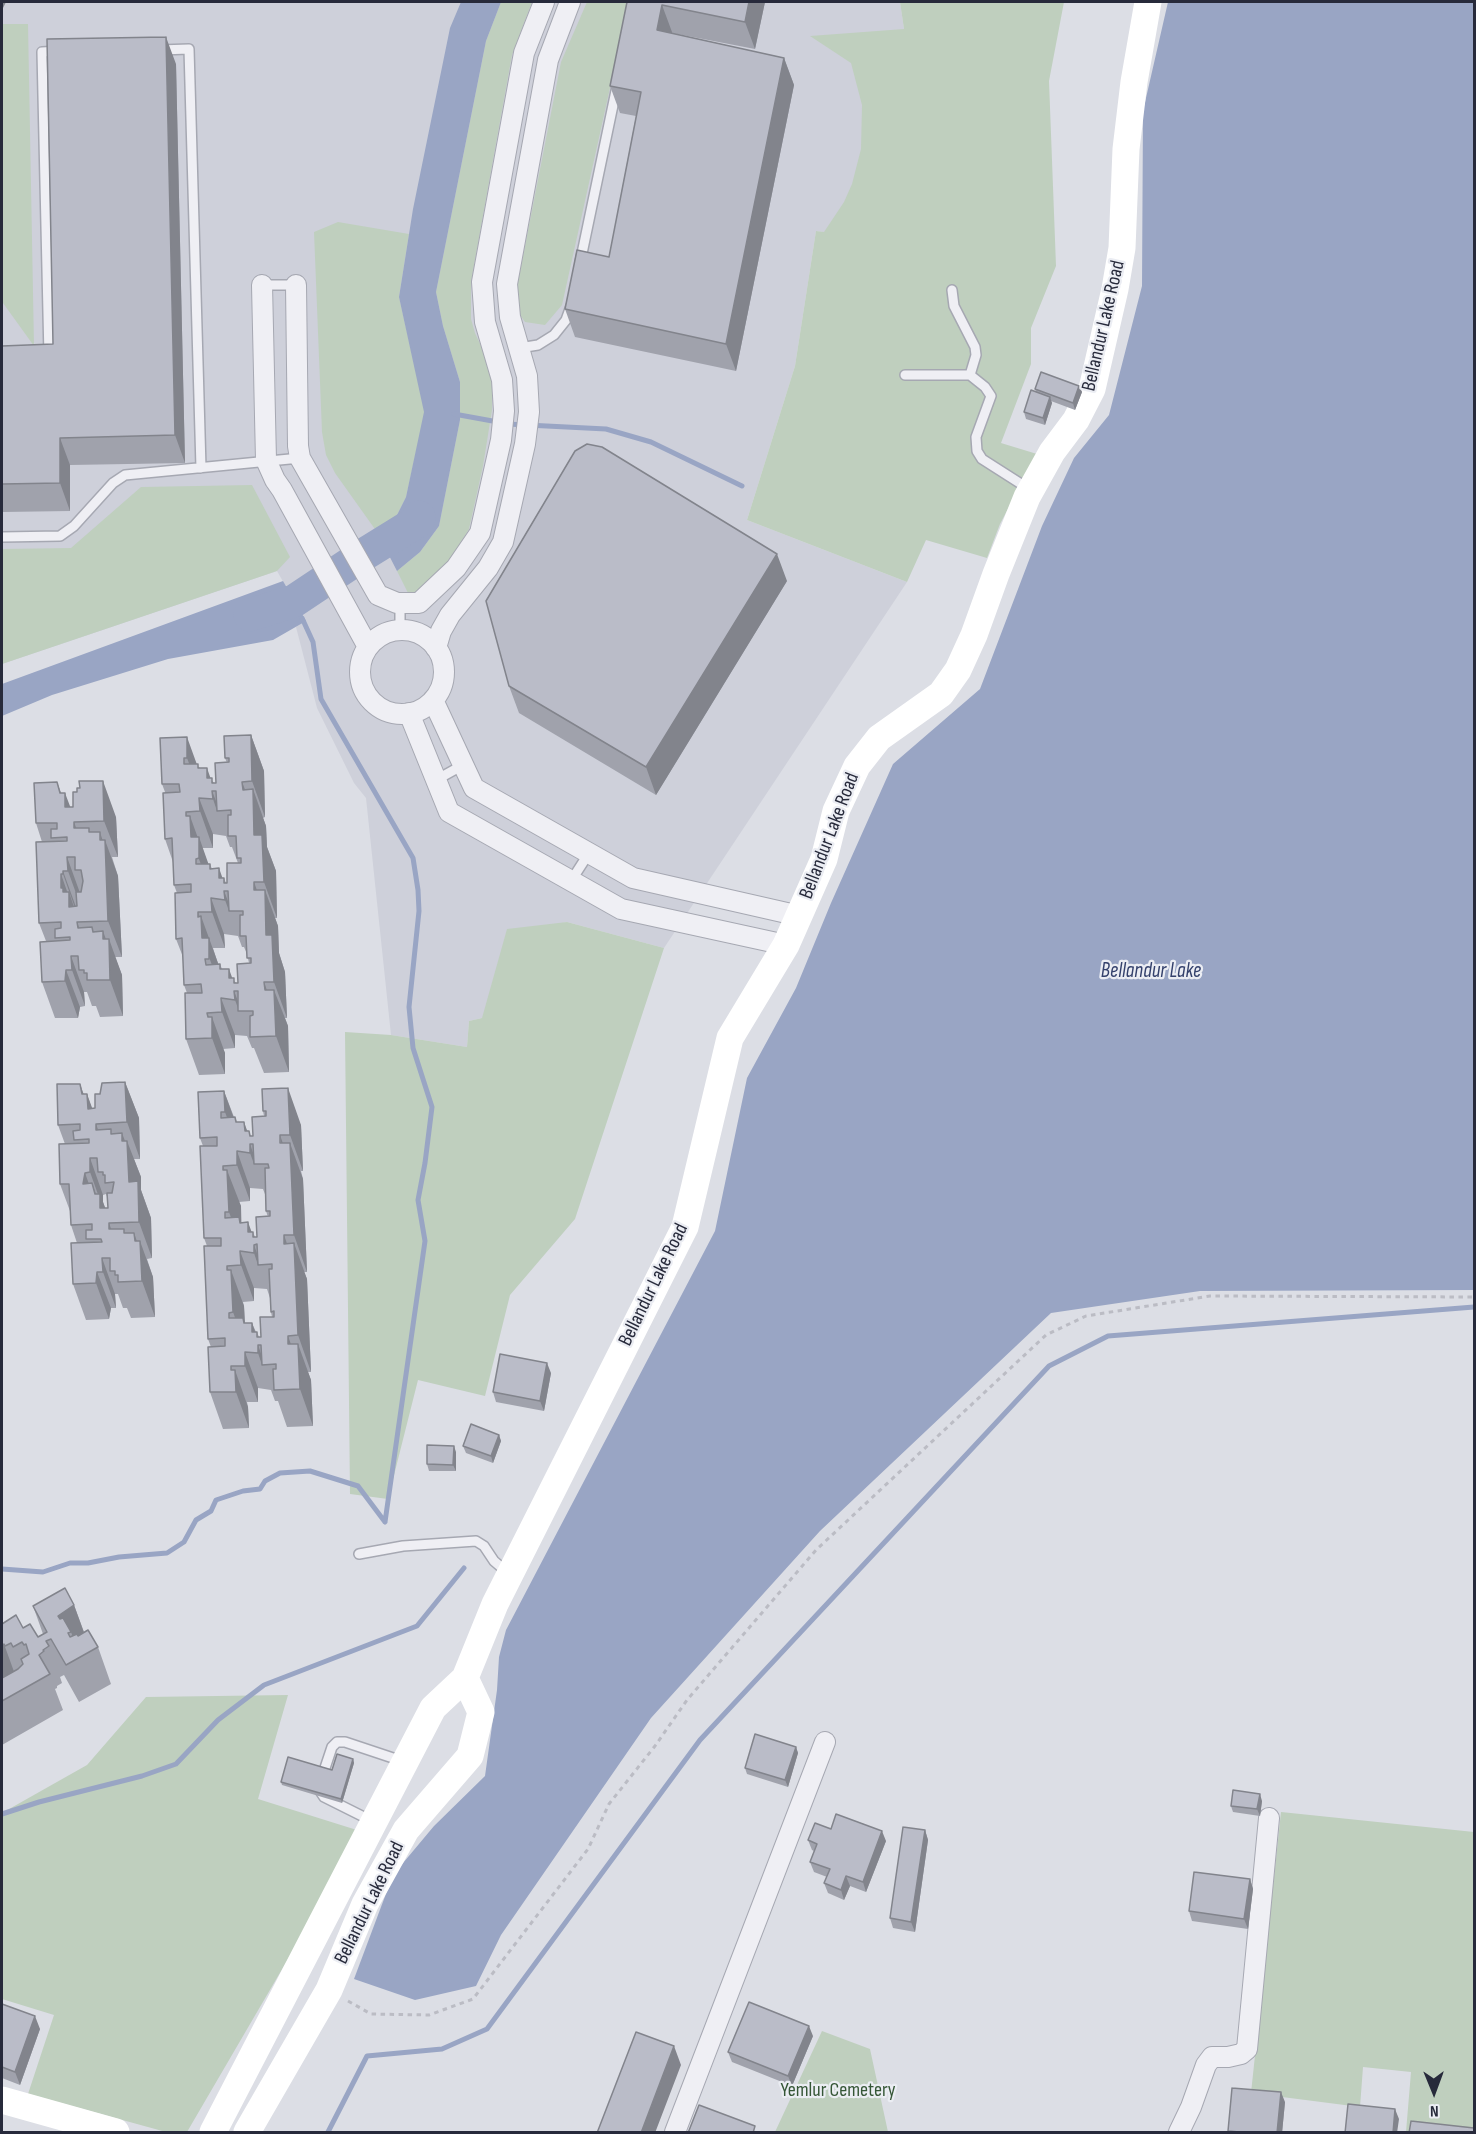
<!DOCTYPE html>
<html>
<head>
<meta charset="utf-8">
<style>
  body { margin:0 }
  #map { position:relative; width:1476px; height:2134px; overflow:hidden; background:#dcdee5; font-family:"Sofia Sans Condensed",sans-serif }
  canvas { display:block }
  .frame { position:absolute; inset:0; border:3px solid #272a3b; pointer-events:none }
  .north { position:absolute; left:1404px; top:2062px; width:60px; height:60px; -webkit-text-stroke:4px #ebedf3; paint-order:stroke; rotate:179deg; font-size:16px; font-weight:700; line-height:24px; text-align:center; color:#272a3b }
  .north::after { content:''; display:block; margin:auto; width:21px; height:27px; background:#272a3b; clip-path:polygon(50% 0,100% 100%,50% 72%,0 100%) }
</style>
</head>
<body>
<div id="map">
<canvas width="1476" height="2134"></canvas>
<div class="frame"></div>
<div class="north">N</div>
</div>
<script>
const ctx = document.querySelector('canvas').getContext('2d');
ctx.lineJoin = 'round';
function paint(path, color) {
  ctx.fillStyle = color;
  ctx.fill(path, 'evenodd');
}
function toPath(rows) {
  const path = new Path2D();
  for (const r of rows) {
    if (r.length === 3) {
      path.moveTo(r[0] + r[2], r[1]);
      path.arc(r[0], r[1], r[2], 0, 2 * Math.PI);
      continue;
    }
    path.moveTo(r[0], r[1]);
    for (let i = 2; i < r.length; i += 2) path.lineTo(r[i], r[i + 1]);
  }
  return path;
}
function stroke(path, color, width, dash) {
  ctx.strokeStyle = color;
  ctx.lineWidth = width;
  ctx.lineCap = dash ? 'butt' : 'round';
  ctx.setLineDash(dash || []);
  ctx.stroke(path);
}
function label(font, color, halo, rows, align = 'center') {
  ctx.font = font + ' "Sofia Sans Condensed",sans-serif';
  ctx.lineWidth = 4.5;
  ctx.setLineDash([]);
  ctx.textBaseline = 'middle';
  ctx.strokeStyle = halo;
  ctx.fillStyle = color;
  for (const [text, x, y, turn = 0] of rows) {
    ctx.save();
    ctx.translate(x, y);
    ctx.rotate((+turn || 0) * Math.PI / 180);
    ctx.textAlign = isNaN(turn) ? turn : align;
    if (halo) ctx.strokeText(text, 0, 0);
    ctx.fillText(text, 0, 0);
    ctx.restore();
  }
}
paint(toPath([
  [2,2,900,2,912,82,1056,266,816,231,795,366,747,520,907,582,664,948,567,922,559,924,482,1018,469,1021,467,1047,391,1035,366,798,354,783,317,708,296,627,305,620,277,571,2,664]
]), '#ced0da');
paint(toPath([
  [501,2,532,2,512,55,471,282,471,319,475,333,487,359,492,385,492,410,483,466,469,529,445,569,419,594,410,597,397,571,420,552,439,526,460,420,460,382,443,326,436,292,486,41],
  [587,2,629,2,562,305,545,325,525,322,520,315,516,292,561,62],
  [900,2,1064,2,1049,81,1056,266,1031,328,1031,364,1001,443,1037,454,1000,524,987,558,926,540,907,582,747,520,795,366,816,231,824,232,844,202,852,184,861,149,862,105,851,63,810,36,904,29],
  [2,24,28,24,34,346,3,303],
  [338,222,409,234,399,297,425,412,406,497,395,519,377,532,335,473,326,455,322,432,314,232],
  [252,485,290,557,277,571,2,664,2,549,71,548,141,487],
  [567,922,664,948,575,1219,510,1295,485,1396,418,1380,388,1499,350,1494,345,1032,391,1035,467,1047,469,1021,482,1018,507,929],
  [288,1695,258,1799,360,1831,295,1947,187,2132,166,2132,28,2094,54,2015,2,1999,2,1813,87,1765,146,1697],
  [1281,1812,1474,1832,1474,2132,1406,2132,1411,2072,1363,2067,1360,2107,1251,2093],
  [822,2031,870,2049,888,2132,775,2132]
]), '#bfcfbe');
paint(toPath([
  [461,2,501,2,486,41,436,292,443,326,460,382,460,420,439,526,420,552,397,571,377,532,395,519,406,497,424,412,399,297,413,209,450,28],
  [1168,2,1474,2,1474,1290,1200,1291,1051,1313,820,1531,651,1718,501,1935,476,1986,415,2000,354,1979,393,1875,434,1826,485,1776,497,1690,499,1657,506,1630,715,1231,747,1078,796,988,831,903,893,764,980,689,1042,526,1074,458,1109,415,1142,286,1143,111],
  [283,581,306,621,273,640,168,659,52,695,2,716,2,684]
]), '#99a5c4');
stroke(toPath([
  [454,414,498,422],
  [507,424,606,429,651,442,742,486],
  [302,618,313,642,321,699,413,858,418,890,419,911,409,1007,413,1048,432,1107,425,1163,418,1200,425,1241,385,1522],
  [2,1569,43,1572,70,1563,88,1563,119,1557,167,1553,184,1542,196,1520,211,1511,216,1500,243,1491,260,1489,265,1481,280,1473,310,1471,358,1486,385,1522],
  [2,1814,39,1802,142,1776,176,1764,218,1720,264,1685,417,1626,464,1568],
  [328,2132,367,2056,442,2049,487,2029,700,1740,1049,1366,1108,1336,1474,1307]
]), '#99a5c4', 5);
stroke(toPath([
  [250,615,294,601,363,555,418,521,419,517]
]), '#99a5c4', 33);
const lane = toPath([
  [160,50,189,49,201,468],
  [580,263,617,86],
  [262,285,296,285],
  [952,290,954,306,975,347,976,355,970,375,985,387,991,396,976,437,977,451,982,459,1029,489],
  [519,348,538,345,554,335,566,320,571,306],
  [49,357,42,52,59,51],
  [905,375,970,375],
  [2,537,60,536,74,526,113,483,125,475,300,458],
  [400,630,400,603],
  [436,780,463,765],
  [571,881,589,853],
  [359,1554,403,1546,476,1541,484,1546,494,1561,508,1573],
  [372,1821,324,1797,320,1791,320,1783,332,1747,337,1742,345,1742,402,1761]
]);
const street = toPath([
  [262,285,266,460,275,480,282,490,368,647],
  [296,285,298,446,300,458,378,595,397,603,419,603,456,568,480,533,501,440,504,411,502,380,485,322,482,282,524,53,544,2],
  [402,672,42],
  [436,648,441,631,450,615,488,568,503,542,525,444,529,412,527,376,510,317,507,284,548,60,570,2],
  [433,700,474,788,633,878,800,916],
  [409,713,449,812,621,909,786,945],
  [675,2132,825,1742],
  [1179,2132,1191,2107,1206,2065,1212,2057,1228,2057,1241,2054,1247,2049,1269,1818]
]);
stroke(lane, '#a6a8b2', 12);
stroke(street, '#a6a8b2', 22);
stroke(toPath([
  [348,2001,371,2014,429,2015,473,1999,588,1849,609,1804,655,1746,687,1700,816,1550,1046,1335,1086,1316,1210,1296,1474,1297]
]), '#bbbcc4', 3, [4.5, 4.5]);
stroke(lane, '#efeff4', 9);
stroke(street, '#efeff4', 20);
stroke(toPath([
  [2,2100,116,2132],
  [213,2132,433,1708,465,1678,495,1604,685,1227,730,1038,786,945,824,859,836,811,857,766,879,738,941,694,958,670,974,635,996,574,1027,497,1052,452,1076,420,1092,389,1115,289,1122,248,1126,149,1134,82,1148,2],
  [247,2132,329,1990,365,1904,406,1830,470,1756,481,1712,465,1678]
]), '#fff', 27);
paint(toPath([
  [627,2,765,2,755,49,672,33,784,58,794,85,736,371,575,337,565,309,609,257,636,116,620,113,610,86],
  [176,64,185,463,70,465,70,511,3,512,2,507,2,346,53,344],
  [1079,386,1082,392,1075,410,1051,401,1052,403,1045,425,1026,419,1024,412,1036,392,1035,389],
  [787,581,656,795,519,713,509,686],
  [251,735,264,771,265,817,263,818,266,826,267,847,276,871,277,918,275,918,278,926,279,953,285,972,287,1018,285,1018,288,1026,289,1072,264,1073,254,1048,252,1048,247,1036,235,1035,235,1048,223,1049,225,1053,225,1074,199,1075,186,1039,187,993,184,985,183,957,176,939,177,893,174,885,173,862,165,839,165,792,162,784,160,738,196,764,210,778,214,783,216,783,227,763,225,758],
  [213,834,226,836,230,847,232,847,238,863,227,883,226,883,224,878,222,878,212,869,210,864,208,864,202,848,213,848],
  [224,934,238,936,242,947,244,947,247,954,249,963,238,983,236,983,232,978,222,969,220,964,218,964,213,948,225,948],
  [61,793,70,807,116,817,118,857,112,857,118,876,122,957,115,957,122,975,123,1016,100,1017,96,1006,92,1006,87,992,84,992,85,1006,80,1007,78,1018,55,1018,42,982,46,941,39,923,42,842,36,823],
  [125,1082,139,1118,140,1159,134,1159,141,1177,141,1190,151,1218,152,1258,147,1259,153,1277,155,1317,131,1318,127,1308,123,1308,118,1294,115,1294,116,1308,111,1308,109,1319,86,1320,73,1284,77,1243,71,1225,70,1211,60,1184,65,1144,58,1125,83,1094,87,1094,92,1109,95,1108,100,1094],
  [106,1194,108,1199,108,1208,105,1208,103,1202,103,1195],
  [262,1089,301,1125,303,1171,301,1171,303,1179,307,1272,304,1272,307,1279,311,1372,308,1372,311,1380,313,1426,287,1427,278,1401,275,1401,271,1390,258,1388,258,1402,247,1402,248,1407,249,1428,223,1429,210,1392,211,1347,208,1339,207,1246,204,1238,203,1146,200,1138,224,1091,234,1117,235,1117,237,1122,248,1131,251,1136,253,1136,264,1116,263,1111],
  [250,1188,263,1189,266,1197,266,1211,268,1217,257,1237,255,1237,253,1232,252,1232,241,1222,241,1206,239,1202,250,1201],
  [254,1288,267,1289,270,1298,271,1312,272,1317,261,1337,259,1337,257,1332,256,1332,252,1323,245,1323,244,1306,243,1302,254,1301],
  [551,1373,544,1411,496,1402,493,1392],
  [499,1435,501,1441,493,1463,466,1453,463,1446],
  [456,1452,456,1471,429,1471,427,1464],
  [74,1605,84,1632,98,1647,111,1684,79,1702,64,1675,60,1677,62,1683,57,1686,57,1688,55,1689,63,1710,2,1745,2,1624,23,1628,38,1637,43,1634,33,1606],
  [796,1747,798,1753,788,1787,747,1774,745,1768],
  [353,1759,354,1763,342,1803,282,1785,281,1782,332,1770],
  [1262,1801,1260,1816,1233,1812,1231,1806],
  [831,1829,886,1841,866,1892,850,1886,844,1900,828,1893,824,1883,827,1877,814,1872,810,1862,814,1851,812,1850,808,1840],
  [925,1830,928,1840,915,1932,893,1928,890,1918],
  [1250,1879,1253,1889,1248,1929,1192,1921,1189,1911],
  [2,2004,40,2029,20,2085,2,2078],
  [813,2036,792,2086,732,2062,728,2052],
  [1285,2102,1282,2133,1229,2133,1228,2131]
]), '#a0a2ac');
paint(toPath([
  [2,2,6,2,2,10],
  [749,2,765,2,755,49,745,22],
  [662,5,672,32,667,57,657,30],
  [166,37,176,64,185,463,175,435],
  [784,58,794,85,736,371,726,344],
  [1079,386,1082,392,1075,410,1073,403],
  [1050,397,1052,403,1045,425,1043,418],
  [60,438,70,465,70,511,60,483],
  [777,554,787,581,656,795,646,767],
  [251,735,264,771,265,817,252,781],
  [187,737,200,773,201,795,187,758],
  [207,768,215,791,212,791,220,811,217,811,213,799,207,778],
  [103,781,116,817,118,857,104,821],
  [57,782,65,804,65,793,76,822,74,822,87,858,60,793],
  [242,782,254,812,253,789,266,826,267,847,276,871,277,918,264,882,254,835,243,790],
  [199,798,213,834,213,848,200,811],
  [186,812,190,824,190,816,199,841,199,837,212,874,212,895,191,837],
  [100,832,105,848,105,840,118,876,122,957,108,921],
  [67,857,80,893,81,907,68,871],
  [219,868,227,891,224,891,232,911,229,911,225,900,219,878],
  [63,871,76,907,76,911,63,874],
  [61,874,69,897,69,892,79,922,77,922,90,958,61,888],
  [254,882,265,913,265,890,278,926,279,953,285,972,287,1018,274,982,266,935,254,890],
  [211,898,224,934,225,948,212,912],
  [198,912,202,924,201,916,222,974,223,995,202,938],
  [103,931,109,948,109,939,122,975,123,1016,110,980,103,939],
  [71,956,84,992,85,1006,72,970],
  [229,969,237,991,234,991,242,1011,239,1011,235,1000,229,978],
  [66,970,80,1007,78,1018,65,981],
  [264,982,275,1013,274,990,288,1026,289,1072,276,1036,265,990],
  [221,998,235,1035,235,1048,222,1012],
  [207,1013,212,1025,212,1017,225,1053,225,1074,212,1038],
  [125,1082,139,1118,140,1159,127,1122],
  [80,1084,88,1106,87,1094,98,1124,96,1124,109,1160,82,1094],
  [288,1088,301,1125,303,1171,290,1135],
  [224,1091,237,1127,238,1148,225,1112],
  [244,1122,252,1144,250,1144,257,1164,254,1164,250,1153,245,1131],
  [122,1133,128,1149,127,1141,141,1177,141,1190,151,1218,152,1258,139,1222,129,1182,122,1141],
  [280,1135,291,1167,290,1143,303,1179,307,1272,294,1235],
  [237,1151,250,1188,250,1201,237,1165],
  [90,1158,103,1195,103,1202,111,1223,109,1223,122,1260,95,1194,92,1183,100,1206,100,1200,90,1172],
  [223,1166,228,1179,227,1170,241,1206,242,1248,229,1212],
  [85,1173,98,1209,83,1184],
  [248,1222,256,1244,254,1245,261,1264,258,1265,254,1253,248,1232],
  [134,1233,140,1250,140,1241,153,1277,155,1317,142,1281,135,1241],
  [284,1235,295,1267,294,1243,307,1279,311,1372,298,1335,284,1244],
  [240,1251,254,1288,254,1301,241,1265],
  [102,1258,115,1294,116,1308,103,1272],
  [227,1266,232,1279,231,1270,244,1306,246,1348,233,1312],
  [97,1272,111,1308,109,1319,96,1283],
  [252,1323,260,1345,258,1345,265,1365,262,1365,258,1353,252,1332],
  [288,1336,299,1367,298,1344,311,1380,313,1426,300,1389,288,1344],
  [245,1352,258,1388,258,1402,245,1366],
  [547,1363,551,1373,544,1411,540,1401],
  [231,1366,235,1379,235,1370,248,1407,249,1428,236,1392],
  [499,1435,501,1441,493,1463,491,1456],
  [454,1446,456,1452,456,1471,453,1465],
  [74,1605,87,1641,77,1649,71,1632,68,1633,58,1616],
  [4,1644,17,1680,2,1690,2,1646],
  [796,1747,798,1753,788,1787,785,1780],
  [353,1759,354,1763,342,1803,341,1799],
  [1260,1794,1262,1801,1260,1816,1257,1809],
  [925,1830,928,1840,915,1932,911,1922],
  [882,1831,886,1841,866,1892,863,1882],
  [846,1876,850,1886,844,1900,841,1890],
  [1250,1879,1253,1889,1248,1929,1244,1919],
  [35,2016,40,2029,20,2085,15,2072],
  [809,2026,813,2036,792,2086,788,2076],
  [674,2046,681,2065,655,2133,641,2133],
  [1281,2092,1285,2102,1282,2133,1277,2133],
  [1395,2109,1399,2119,1397,2133,1393,2133]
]), '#82848c');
const building = toPath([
  [627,2,749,2,745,22,662,5,657,30,784,58,726,344,565,309,577,250,609,257,641,92,610,86,627,2],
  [166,37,175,435,60,438,60,483,2,484,2,346,53,344,47,39,166,37],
  [1041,372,1079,386,1073,403,1035,389,1041,372],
  [1031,390,1050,397,1043,418,1024,412,1031,390],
  [587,444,602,447,777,554,646,767,509,686,486,601,575,451,587,444],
  [251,735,252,781,242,782,243,790,253,789,254,835,262,835,264,882,254,882,254,890,265,890,266,935,272,935,274,982,264,982,265,990,274,990,276,1036,250,1037,250,1016,253,1015,253,1011,238,1011,238,991,234,991,235,1000,221,998,222,1012,207,1013,208,1017,212,1017,212,1038,186,1039,185,993,202,993,201,984,184,985,182,938,176,939,175,893,191,892,191,884,174,885,172,838,165,839,163,793,180,792,179,784,162,784,160,738,187,737,187,758,184,758,184,764,198,764,198,768,207,768,207,778,212,778,212,783,216,783,215,763,229,762,229,758,225,758,224,736,251,735],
  [212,791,216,791,217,811,231,810,231,815,228,815,228,836,236,836,237,858,241,858,241,863,227,863,227,883,224,883,224,878,219,878,219,868,210,869,210,864,196,864,196,859,199,858,199,837,191,837,190,816,186,816,186,812,200,811,199,798,213,799,212,791],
  [224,891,228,891,229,911,243,911,243,915,240,915,240,936,246,936,247,958,251,958,251,963,237,964,238,983,234,983,234,978,229,978,229,969,220,969,220,964,206,965,205,959,209,959,209,938,202,938,201,916,198,917,198,912,212,912,211,898,225,900,224,891],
  [79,781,103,781,104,821,74,822,74,828,89,828,89,832,100,832,100,840,105,840,108,921,77,922,78,928,92,927,93,932,103,931,103,939,109,939,110,980,87,980,87,973,84,973,84,970,79,970,78,956,71,956,72,970,66,970,65,981,42,982,40,942,70,940,70,937,55,938,55,929,61,928,61,922,39,923,36,842,67,841,67,837,51,838,51,829,57,829,57,823,36,823,34,783,57,782,60,793,65,793,65,807,73,807,73,792,77,792,77,788,80,788,79,781],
  [67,857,75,857,75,870,81,870,83,881,81,892,76,892,77,906,69,907,69,892,63,892,63,888,61,888,61,874,63,874,63,871,68,871,67,857],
  [125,1082,127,1122,96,1124,96,1130,111,1129,111,1134,122,1133,122,1141,127,1141,129,1182,138,1181,139,1222,109,1223,109,1229,124,1229,124,1233,134,1233,135,1241,140,1241,142,1281,118,1282,118,1275,115,1275,115,1271,110,1271,110,1258,102,1258,103,1272,97,1272,96,1283,73,1284,71,1243,102,1242,101,1239,86,1239,86,1230,92,1230,92,1224,71,1225,69,1184,60,1184,59,1144,89,1143,89,1139,74,1140,73,1131,80,1130,80,1124,58,1125,57,1084,80,1084,82,1094,87,1094,88,1109,95,1108,95,1094,100,1094,102,1083,125,1082],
  [90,1158,97,1158,98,1172,103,1172,103,1175,105,1175,105,1183,114,1182,112,1193,107,1193,108,1208,100,1208,100,1194,95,1194,92,1183,83,1184,85,1173,90,1172,90,1158],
  [288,1088,290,1135,280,1135,280,1143,290,1143,294,1235,284,1235,284,1244,294,1243,298,1335,288,1336,288,1344,298,1344,300,1389,274,1390,273,1369,276,1369,276,1364,262,1365,261,1345,258,1345,258,1353,245,1352,245,1366,231,1366,231,1370,235,1370,236,1392,210,1392,208,1347,225,1346,225,1338,208,1339,204,1246,221,1246,221,1238,204,1238,200,1146,217,1146,217,1137,200,1138,198,1092,224,1091,225,1112,221,1112,221,1118,235,1117,236,1122,244,1122,245,1131,249,1131,250,1136,253,1136,252,1117,266,1116,266,1111,263,1111,262,1089,288,1088],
  [250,1144,253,1144,254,1164,268,1164,269,1168,265,1168,266,1211,270,1211,270,1216,256,1217,257,1237,253,1237,253,1232,248,1232,248,1222,240,1223,239,1217,225,1218,225,1212,229,1212,227,1170,223,1170,223,1166,237,1165,237,1151,250,1153,250,1144],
  [257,1244,258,1265,272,1264,272,1269,269,1269,271,1312,274,1311,274,1317,260,1317,261,1337,257,1337,257,1332,252,1332,252,1323,244,1323,243,1318,229,1318,229,1313,233,1312,231,1270,227,1270,227,1266,241,1265,240,1251,254,1253,254,1245,257,1244],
  [500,1354,547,1363,540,1401,493,1392,500,1354],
  [471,1424,499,1435,491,1456,463,1446,471,1424],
  [427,1445,454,1446,453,1465,427,1464,427,1445],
  [65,1588,74,1605,58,1616,60,1619,63,1618,71,1632,68,1633,70,1637,77,1634,78,1636,88,1630,98,1647,66,1665,51,1639,46,1641,49,1646,43,1650,44,1651,39,1655,50,1674,2,1701,2,1678,18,1669,23,1664,21,1659,29,1654,26,1644,24,1645,22,1642,13,1647,11,1643,5,1646,4,1644,2,1646,2,1624,16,1615,23,1628,30,1624,38,1637,47,1632,33,1606,65,1588],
  [755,1734,796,1747,785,1780,745,1768,755,1734],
  [337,1754,353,1759,341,1799,281,1782,288,1757,332,1770,337,1754],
  [1233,1790,1260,1794,1257,1809,1231,1806,1233,1790],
  [836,1814,882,1831,863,1882,846,1876,841,1890,824,1883,830,1869,810,1862,817,1844,808,1840,815,1823,831,1829,836,1814],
  [903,1827,925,1830,911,1922,890,1918,903,1827],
  [1194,1872,1250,1879,1244,1919,1189,1911,1194,1872],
  [749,2002,809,2026,788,2076,728,2052,749,2002],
  [2,2004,35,2016,15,2072,2,2067,2,2004],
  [636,2032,674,2046,641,2133,597,2133,636,2032],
  [1232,2088,1281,2092,1277,2133,1251,2133,1228,2131,1232,2088],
  [1348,2104,1395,2109,1393,2133,1345,2133,1348,2104],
  [699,2105,755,2126,753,2133,688,2133,699,2105],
  [1411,2121,1474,2128,1474,2133,1409,2133,1411,2121]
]);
paint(building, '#babcc8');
stroke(building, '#82848c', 1.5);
label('20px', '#272a3b', '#ebedf3', [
  ["Bellandur Lake Road",1104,326,-77],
  ["Bellandur Lake Road",830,836,-69],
  ["Bellandur Lake Road",654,1285,-64],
  ["Bellandur Lake Road",370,1903,-64]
]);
label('20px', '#355636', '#ebedf3', [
  ["Yemlur Cemetery",838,2091]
]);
label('italic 21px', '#34416c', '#ebedf3', [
  ["Bellandur Lake",1151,972]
]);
</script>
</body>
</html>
